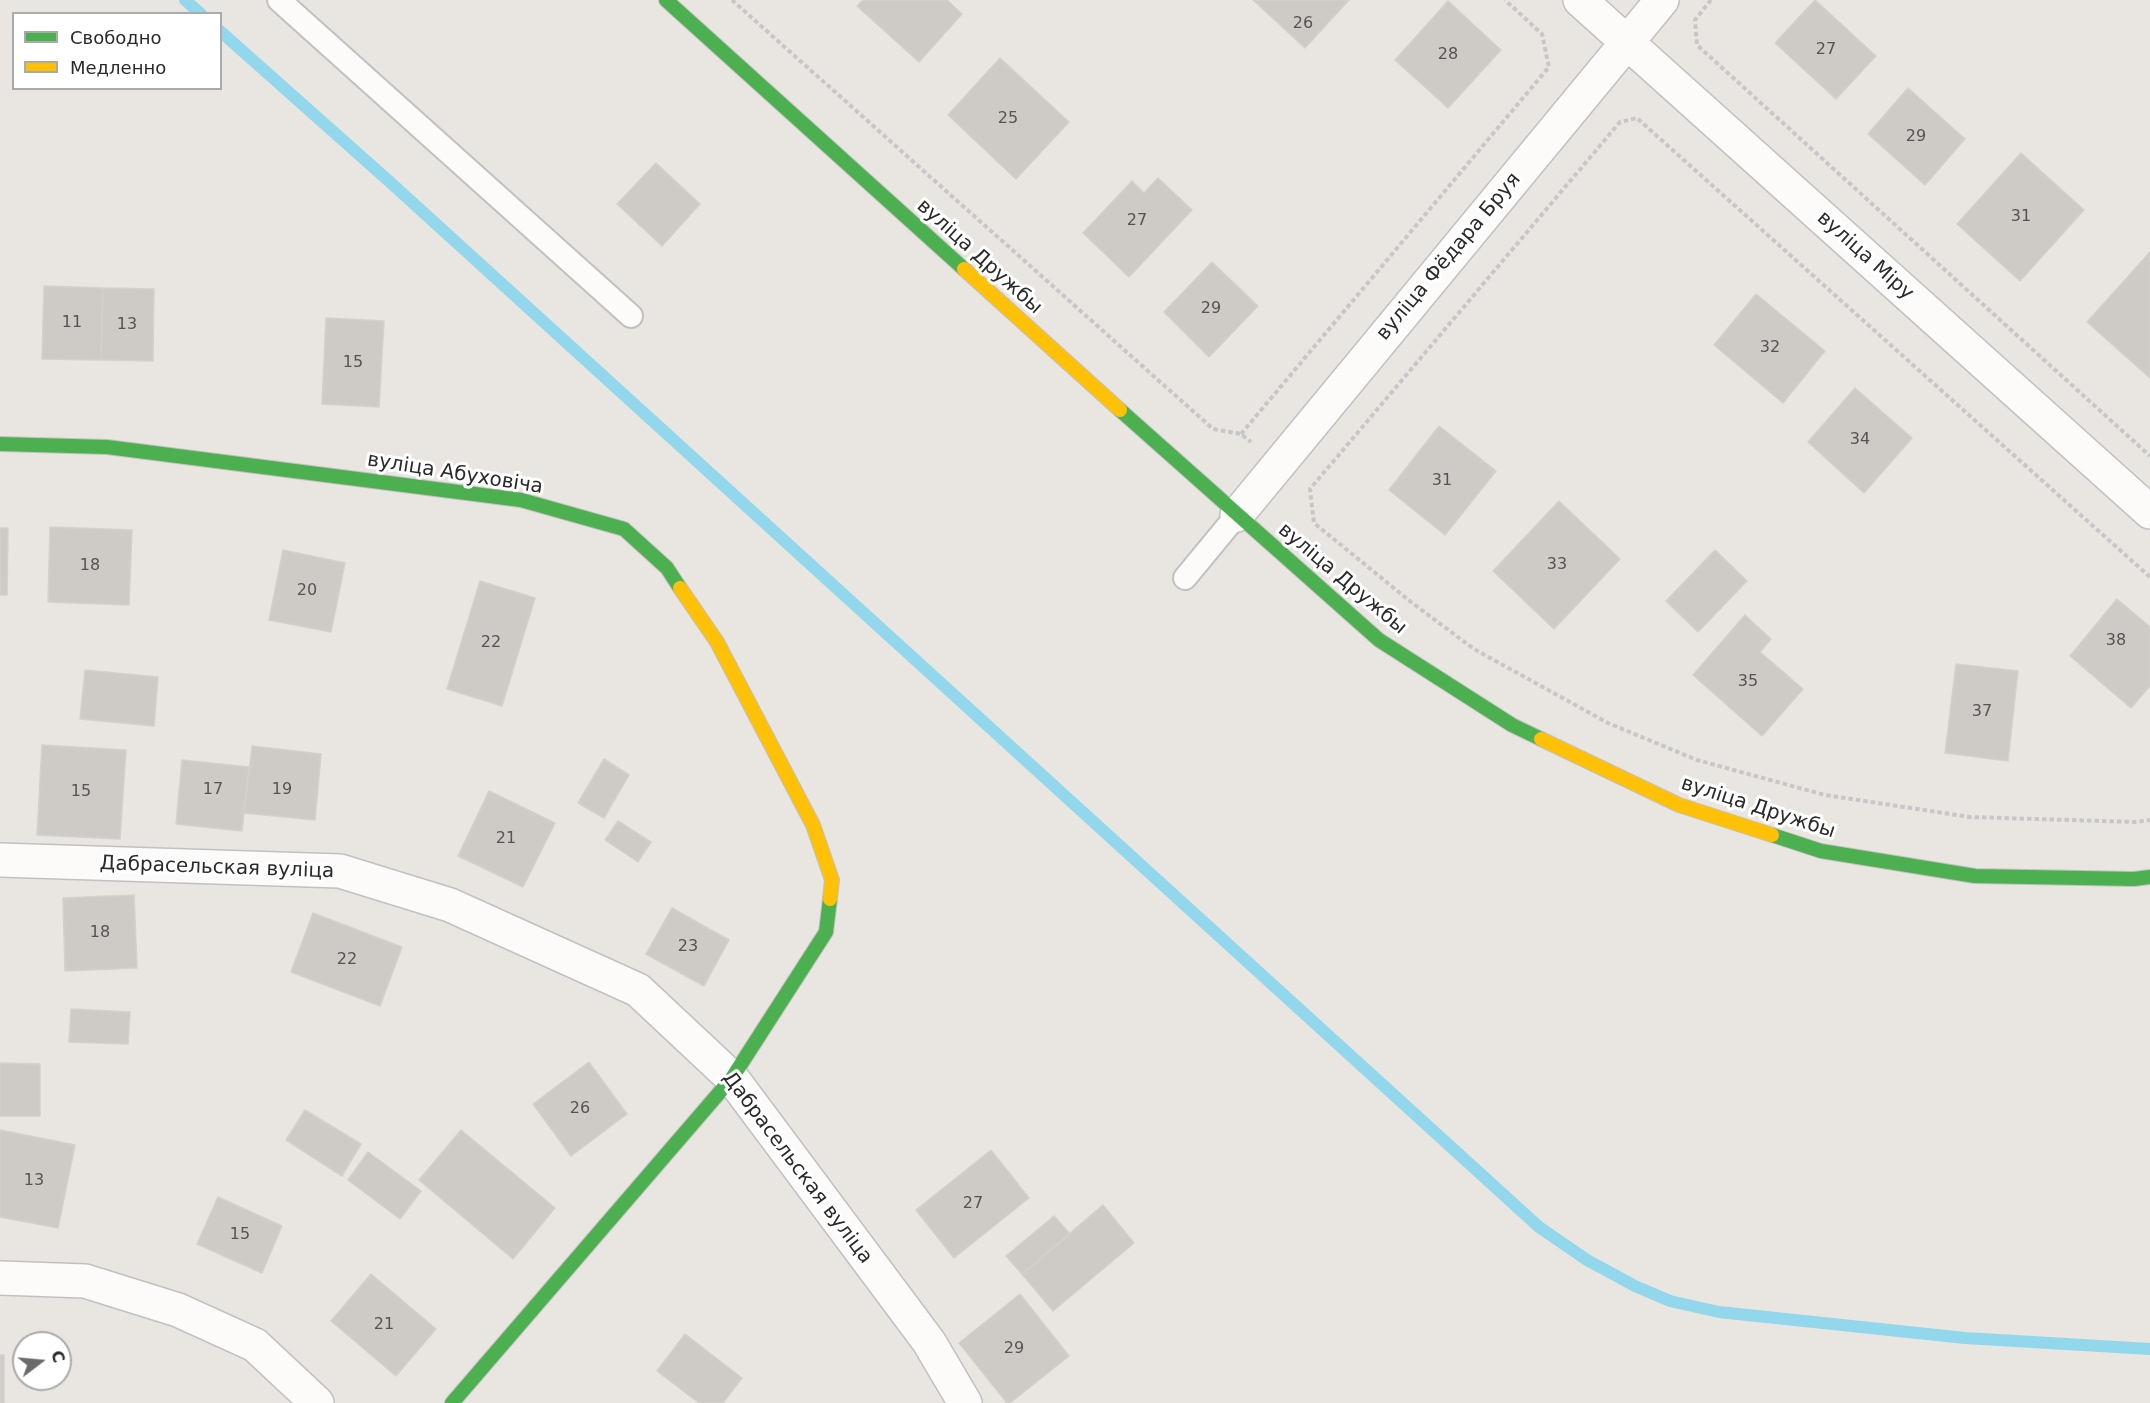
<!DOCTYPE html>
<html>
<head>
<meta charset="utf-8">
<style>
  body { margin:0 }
  #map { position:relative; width:2150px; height:1403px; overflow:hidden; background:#e9e5e0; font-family:"DejaVu Sans",sans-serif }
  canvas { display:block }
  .legend { position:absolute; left:12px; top:12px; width:210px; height:78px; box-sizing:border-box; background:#fff; border:2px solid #aaa; margin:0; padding:8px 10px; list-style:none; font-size:18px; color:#2a2a2a }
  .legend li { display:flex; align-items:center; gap:12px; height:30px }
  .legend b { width:30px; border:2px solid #aaa }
  .north { position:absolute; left:12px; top:1331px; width:60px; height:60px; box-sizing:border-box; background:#fff; border:2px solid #aaa; border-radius:50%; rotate:74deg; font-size:16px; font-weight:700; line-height:24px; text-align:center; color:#2a2a2a }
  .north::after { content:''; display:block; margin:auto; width:21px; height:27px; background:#6d6b6a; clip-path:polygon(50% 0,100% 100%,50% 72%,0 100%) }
</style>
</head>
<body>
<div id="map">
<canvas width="2150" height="1403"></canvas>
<ul class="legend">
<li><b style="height:8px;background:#4caf50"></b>Свободно</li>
<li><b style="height:8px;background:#ffc107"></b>Медленно</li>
</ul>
<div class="north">С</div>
</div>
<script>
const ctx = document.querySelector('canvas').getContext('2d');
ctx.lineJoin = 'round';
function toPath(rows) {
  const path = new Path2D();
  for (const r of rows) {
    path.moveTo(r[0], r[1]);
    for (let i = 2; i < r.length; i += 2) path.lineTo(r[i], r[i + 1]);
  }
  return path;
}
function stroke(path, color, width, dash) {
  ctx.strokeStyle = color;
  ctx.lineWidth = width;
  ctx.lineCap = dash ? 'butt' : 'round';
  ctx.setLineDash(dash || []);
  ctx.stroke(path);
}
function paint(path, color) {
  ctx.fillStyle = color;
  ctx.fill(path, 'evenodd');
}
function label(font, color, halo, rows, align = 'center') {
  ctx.font = font + ' "DejaVu Sans",sans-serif';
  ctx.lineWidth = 6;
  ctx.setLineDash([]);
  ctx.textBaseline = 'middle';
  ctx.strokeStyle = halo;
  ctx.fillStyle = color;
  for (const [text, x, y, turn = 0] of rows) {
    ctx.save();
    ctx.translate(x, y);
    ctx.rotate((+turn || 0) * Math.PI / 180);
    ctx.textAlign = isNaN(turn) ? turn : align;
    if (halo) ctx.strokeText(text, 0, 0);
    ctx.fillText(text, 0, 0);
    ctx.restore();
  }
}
stroke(toPath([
  [185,0,201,14],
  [220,31,391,183,1539,1227,1587,1260,1635,1286,1670,1301,1719,1312,1965,1338,2150,1349]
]), '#92d7ec', 12);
const building = toPath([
  [863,0,947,0,962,14,919,62,857,6,863,0],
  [1253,0,1349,0,1305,48,1253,0],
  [1815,0,1876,56,1836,99,1775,43,1815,0],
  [1448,1,1501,50,1448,108,1395,60,1448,1],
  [1000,58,1069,122,1016,179,948,115,1000,58],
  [1908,88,1965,139,1925,185,1868,134,1908,88],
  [2021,153,2084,210,2020,281,1957,224,2021,153],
  [656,163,700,204,662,246,617,204,656,163],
  [1158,178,1192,210,1129,277,1083,233,1132,181,1144,193,1158,178],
  [2150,252,2150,378,2087,322,2150,252],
  [1212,262,1258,306,1209,357,1164,312,1212,262],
  [44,286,103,288,101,360,42,359,44,286],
  [103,288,154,289,153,361,101,360,103,288],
  [1756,294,1825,351,1783,403,1714,345,1756,294],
  [326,318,384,321,379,407,322,404,326,318],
  [1855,388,1912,438,1864,493,1808,442,1855,388],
  [1439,426,1496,471,1445,535,1389,490,1439,426],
  [1559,501,1620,559,1554,629,1493,571,1559,501],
  [50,527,132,530,129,605,48,602,50,527],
  [0,528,8,528,7,595,0,595,0,528],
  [283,550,345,563,331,632,269,620,283,550],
  [1715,550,1747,581,1698,632,1666,601,1715,550],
  [480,581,535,598,502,706,447,689,480,581],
  [2117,599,2150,627,2150,686,2131,708,2070,656,2117,599],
  [1745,615,1771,639,1760,652,1803,689,1762,736,1693,675,1745,615],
  [1956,664,2018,671,2008,761,1945,753,1956,664],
  [85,670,158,677,154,726,80,719,85,670],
  [42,745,126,750,120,839,37,835,42,745],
  [252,746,321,754,315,820,244,813,252,746],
  [604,759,629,775,604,818,578,803,604,759],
  [182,760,249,767,242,831,176,824,182,760],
  [489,791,555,823,523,887,458,856,489,791],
  [618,821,651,842,638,862,605,840,618,821],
  [134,895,137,968,65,971,63,898,134,895],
  [672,908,729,940,704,986,646,954,672,908],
  [313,913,402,947,380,1006,291,972,313,913],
  [71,1009,130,1012,128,1044,69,1042,71,1009],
  [589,1062,627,1114,571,1156,533,1104,589,1062],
  [0,1063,40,1064,40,1116,0,1116,0,1063],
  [305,1110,361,1144,342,1176,286,1140,305,1110],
  [0,1130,75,1145,58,1228,0,1217,0,1130],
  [461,1130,555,1208,513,1259,419,1180,461,1130],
  [991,1150,1029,1198,954,1258,916,1210,991,1150],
  [368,1152,421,1191,400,1219,348,1180,368,1152],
  [218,1197,282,1226,262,1273,197,1244,218,1197],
  [1103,1205,1134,1243,1053,1311,1022,1274,1103,1205],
  [1054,1216,1070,1234,1022,1274,1006,1256,1054,1216],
  [371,1274,436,1329,396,1376,331,1321,371,1274],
  [1020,1294,1069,1356,1010,1403,1007,1403,959,1343,1020,1294],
  [685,1334,742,1378,723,1403,699,1403,657,1371,685,1334],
  [0,1355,4,1355,4,1403,0,1403,0,1355]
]);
paint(building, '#cecbc7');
stroke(building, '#d4d0cc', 1.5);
const lane = toPath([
  [279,0,631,316],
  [1185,578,1237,515]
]);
const street = toPath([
  [1580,0,2150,512],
  [1237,515,1662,0],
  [0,860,340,871,450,905,638,990,732,1078,929,1342,965,1403],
  [0,1278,85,1281,178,1310,255,1345,317,1403]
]);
const fast = toPath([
  [666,0,964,269],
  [1120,410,1379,640,1512,725,1541,739],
  [0,444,107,447,521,500,624,529,667,568,680,588],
  [1772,835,1821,851,1975,876,2134,879,2150,877],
  [452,1403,732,1078,826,932,830,899]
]);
const slow = toPath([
  [964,269,1120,410],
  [680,588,717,642,813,825,832,880,830,899],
  [1541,739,1679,805,1772,835]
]);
stroke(lane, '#c2c1c1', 26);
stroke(street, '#c2c1c1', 36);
stroke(fast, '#c2c1c1', 16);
stroke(slow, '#c2c1c1', 16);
stroke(toPath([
  [732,0,1213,429,1241,434,1251,442],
  [1711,0,1695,20,1697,45,2150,456],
  [1241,434,1549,67,1542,34,1505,0],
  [2150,577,1637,118,1620,122,1310,489,1314,523,1411,602,1474,649,1608,723,1697,760,1825,795,1970,817,2135,822,2150,820]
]), '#c8c7c7', 4, [4.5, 3]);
stroke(lane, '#fcfbfa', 22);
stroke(street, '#fcfbfa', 33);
stroke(fast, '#4caf50', 14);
stroke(slow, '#ffc107', 14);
label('16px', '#555453', null, [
  ["26",1303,24],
  ["27",1826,50],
  ["28",1448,55],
  ["25",1008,119],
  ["29",1916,137],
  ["31",2021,217],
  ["27",1137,221],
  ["29",1211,309],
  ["11",72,323],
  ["13",127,325],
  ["32",1770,348],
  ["15",353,363],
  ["34",1860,440],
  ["31",1442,481],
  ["33",1557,565],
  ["18",90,566],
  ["20",307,591],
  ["38",2116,641],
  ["22",491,643],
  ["35",1748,682],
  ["37",1982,712],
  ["17",213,790],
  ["19",282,790],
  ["15",81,792],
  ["21",506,839],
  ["18",100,933],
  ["23",688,947],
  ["22",347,960],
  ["26",580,1109],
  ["13",34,1181],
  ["27",973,1204],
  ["15",240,1235],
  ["21",384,1325],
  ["29",1014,1349]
]);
label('20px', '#2a2a2a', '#fff', [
  ["вуліца Міру",1865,256,42],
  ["вуліца Дружбы",979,257,42],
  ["вуліца Фёдара Бруя",1449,257,-50],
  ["вуліца Абуховіча",455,474,9],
  ["вуліца Дружбы",1342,579,40],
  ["вуліца Дружбы",1758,808,18],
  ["Дабрасельская вуліца",217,868,2],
  ["Дабрасельская вуліца",797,1168,53]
]);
</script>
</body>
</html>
